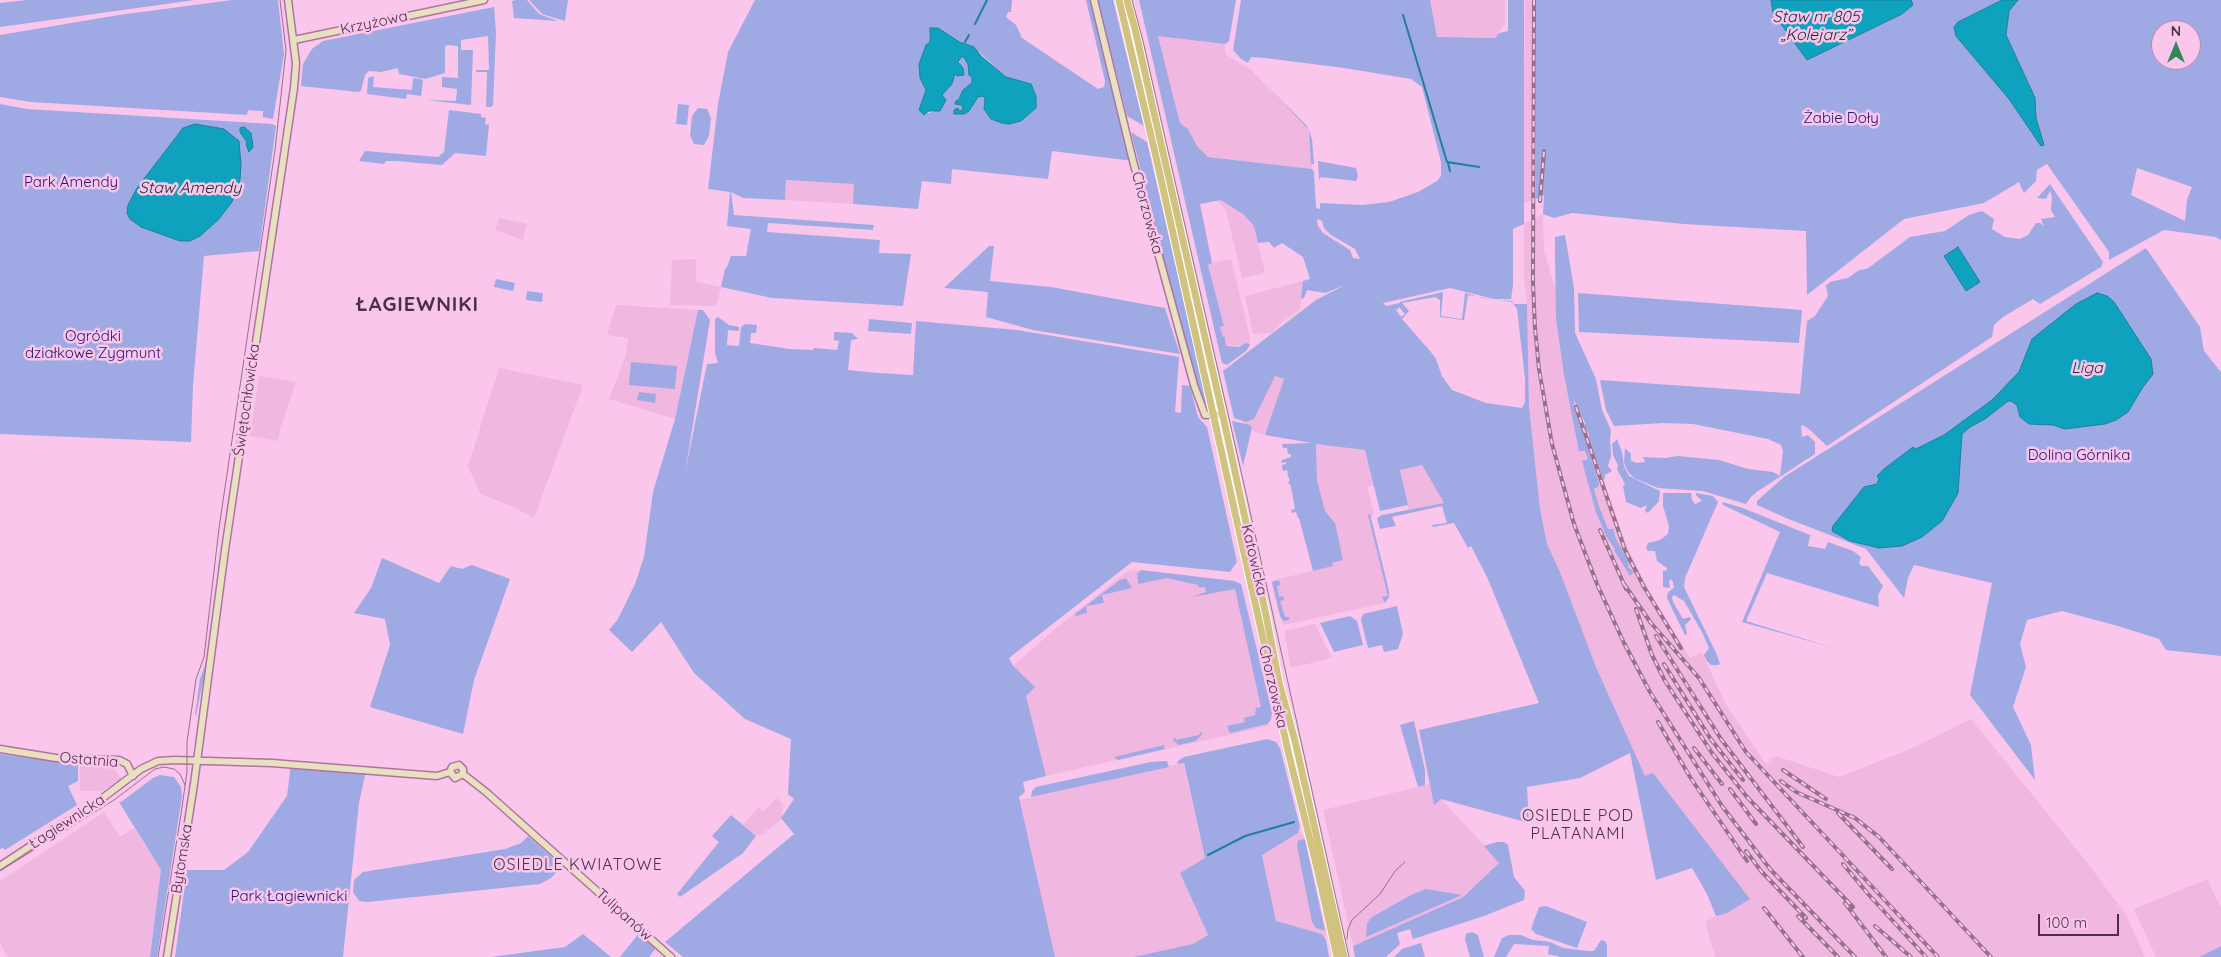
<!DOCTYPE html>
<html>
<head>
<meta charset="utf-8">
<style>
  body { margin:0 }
  #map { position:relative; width:2221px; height:957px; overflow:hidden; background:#fbc6ec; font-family:Quicksand,sans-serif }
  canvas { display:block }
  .north { position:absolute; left:2151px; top:20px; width:50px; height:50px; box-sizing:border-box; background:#fbc6ec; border:1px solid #b58aa9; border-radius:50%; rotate:0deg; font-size:14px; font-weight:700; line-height:20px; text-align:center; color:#4b3145 }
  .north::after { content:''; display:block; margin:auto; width:18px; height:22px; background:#33875a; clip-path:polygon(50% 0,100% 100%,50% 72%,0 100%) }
  .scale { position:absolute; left:2038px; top:914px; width:81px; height:22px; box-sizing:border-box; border:2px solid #4b3145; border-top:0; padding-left:6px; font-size:15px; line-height:18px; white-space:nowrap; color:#4b3145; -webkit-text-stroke:4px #fbc6ec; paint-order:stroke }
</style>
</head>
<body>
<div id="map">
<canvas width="2221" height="957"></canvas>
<div class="north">N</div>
<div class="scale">100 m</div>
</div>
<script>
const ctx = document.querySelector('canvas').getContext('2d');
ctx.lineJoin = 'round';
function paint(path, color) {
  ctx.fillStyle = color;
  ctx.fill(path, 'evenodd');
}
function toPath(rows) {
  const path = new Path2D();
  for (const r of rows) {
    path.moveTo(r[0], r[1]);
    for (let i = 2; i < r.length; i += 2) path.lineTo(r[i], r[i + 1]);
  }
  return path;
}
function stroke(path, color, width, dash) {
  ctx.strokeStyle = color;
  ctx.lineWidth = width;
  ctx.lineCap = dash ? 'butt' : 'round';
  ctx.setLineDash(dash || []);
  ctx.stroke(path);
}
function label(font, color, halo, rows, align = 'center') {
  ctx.font = font + ' Quicksand,sans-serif';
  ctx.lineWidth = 5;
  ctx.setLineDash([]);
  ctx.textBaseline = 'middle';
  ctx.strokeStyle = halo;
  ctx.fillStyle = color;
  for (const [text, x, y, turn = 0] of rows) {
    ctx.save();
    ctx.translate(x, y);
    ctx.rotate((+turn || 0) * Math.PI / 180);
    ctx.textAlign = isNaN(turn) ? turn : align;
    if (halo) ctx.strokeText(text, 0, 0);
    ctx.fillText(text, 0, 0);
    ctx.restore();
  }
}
paint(toPath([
  [1430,0,1505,0,1505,24,1495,38,1437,37],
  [1525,0,1536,0,1536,158,1546,194,1523,204],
  [1158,35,1225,44,1225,54,1250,69,1309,130,1312,169,1208,157,1197,146,1188,129,1180,123],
  [786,180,855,184,853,204,785,200],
  [1221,200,1244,215,1254,226,1265,273,1242,278,1226,210,1218,201],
  [1543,214,1544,251,1558,297,1566,354,1579,416,1628,549,1653,598,1690,658,1702,652,1725,703,1766,764,1776,756,1839,777,1908,750,1971,719,2086,861,2126,915,2145,957,1715,957,1705,922,1746,899,1645,776,1596,667,1560,572,1547,544,1540,509,1529,406,1527,304,1524,278,1524,224],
  [499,218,527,224,523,240,495,230],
  [696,259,696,282,721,287,716,306,670,305,672,260],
  [1231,259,1250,337,1250,345,1226,346,1225,337,1223,337,1220,327,1224,326,1208,264],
  [1303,281,1300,310,1282,322,1272,333,1253,334,1245,296],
  [616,305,698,310,675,419,609,399,626,355,628,338,607,335],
  [499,368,583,385,534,518,511,506,480,494,468,466],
  [259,376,296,382,281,426,278,441,250,436],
  [1275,376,1284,379,1265,435,1254,432,1254,430,1242,423],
  [1316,443,1365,450,1374,485,1367,487,1374,512,1371,518,1389,596,1385,603,1283,625,1271,581,1332,566,1334,522,1325,511,1317,480],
  [1422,465,1444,503,1409,510,1400,469],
  [1132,570,1236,581,1269,726,1046,776,1026,696,1013,666,1055,629,1126,572],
  [1315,624,1332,658,1291,668,1284,631],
  [1183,763,1205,858,1180,873,1208,935,1193,944,1133,957,1055,957,1020,800],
  [112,764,121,779,102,791,80,791,80,766],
  [1430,784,1434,804,1440,798,1500,862,1462,897,1353,946,1323,810],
  [777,798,783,804,782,819,760,836,755,835,743,824,759,807,763,811],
  [104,812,120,837,134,828,161,870,150,957,8,957,0,943,0,881],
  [1299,829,1305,840,1326,931,1325,939,1322,934,1276,921,1262,854,1295,835],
  [2207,879,2221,908,2221,946,2199,957,2156,957,2134,909]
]), '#f0b7e1');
paint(toPath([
  [27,0,195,0,0,27,0,3],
  [232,0,278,0,284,54,273,119,263,117,263,111,259,111,248,110,247,115,31,102,0,97,0,35,119,15],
  [516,0,527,0,539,14,558,21,514,18,512,1],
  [529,0,568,0,565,21,542,14],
  [755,0,1012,0,1011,12,1008,12,1006,17,1016,25,1022,38,1098,89,1104,87,1105,81,1086,0,1094,0,1133,161,1052,151,1048,179,952,169,951,184,922,181,918,209,853,204,854,184,786,180,785,200,743,198,731,192,734,215,874,225,873,230,768,223,767,232,880,240,879,253,911,254,903,306,772,298,721,287,725,269,727,267,731,256,746,256,751,229,727,226,730,192,708,189,718,104,728,52],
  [943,31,979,52,1006,77,1031,84,1036,96,1033,111,1021,121,1002,123,991,119,984,109,985,99,983,96,978,96,969,111,958,115,958,109,959,111,963,110,962,105,955,104,956,101,972,83,972,77,969,75,968,64,963,56,942,95,941,109,926,114,922,113,920,107,926,90,920,78,919,64,924,49,930,42,929,33],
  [1098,0,1113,0,1144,126,1127,116],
  [1139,0,1236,0,1229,41,1225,44,1158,36,1180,123,1188,129,1197,146,1208,157,1312,169,1314,172,1316,208,1320,209,1320,203,1362,205,1389,202,1418,192,1437,181,1441,176,1441,162,1422,87,1411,79,1344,68,1265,58,1251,57,1248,63,1241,59,1233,50,1241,0,1430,0,1437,37,1495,38,1499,33,1508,31,1508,0,1524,0,1524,224,1513,229,1513,285,1511,299,1494,299,1450,288,1383,303,1386,306,1400,303,1400,307,1396,310,1401,317,1405,314,1400,308,1400,302,1443,292,1441,316,1462,319,1465,293,1483,298,1512,301,1514,304,1527,304,1529,406,1540,509,1547,544,1560,572,1596,667,1645,776,1653,773,1750,899,1727,913,1716,916,1707,894,1692,868,1656,880,1630,753,1580,778,1527,787,1529,823,1441,799,1434,805,1419,730,1539,703,1487,577,1471,546,1468,548,1454,523,1433,527,1432,525,1447,523,1442,506,1392,517,1396,526,1380,529,1377,518,1382,515,1444,503,1422,465,1400,470,1408,505,1380,511,1365,450,1316,444,1317,480,1325,511,1335,523,1343,560,1332,563,1333,566,1313,571,1299,518,1298,518,1296,512,1292,513,1291,510,1295,509,1291,487,1288,482,1290,481,1287,473,1288,473,1287,470,1283,471,1282,468,1282,465,1286,464,1286,462,1281,463,1282,460,1291,457,1291,454,1288,454,1287,448,1283,448,1282,444,1312,443,1265,435,1284,379,1275,376,1254,419,1246,422,1234,418,1223,371,1316,300,1345,285,1325,293,1307,290,1304,298,1301,299,1303,281,1310,279,1303,257,1282,243,1274,248,1269,242,1258,243,1254,226,1244,215,1221,200,1200,204,1212,263,1208,265,1224,326,1220,327,1223,337,1225,337,1226,346,1239,347,1246,343,1250,345,1246,351,1227,365,1222,363],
  [1317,219,1322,221,1324,228,1331,235,1355,249,1360,259,1353,258,1350,250,1323,233,1318,226],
  [1468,295,1512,302,1517,309,1525,379,1525,402,1522,408,1486,403,1452,390,1442,376,1436,359,1430,351,1402,319,1409,311,1402,303,1435,297,1440,300,1440,317,1464,320],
  [1536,0,2221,0,2221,240,2216,237,2164,230,2109,260,2109,252,2047,164,2037,170,2036,181,2024,193,2019,182,1984,203,1904,219,1807,295,1806,231,1684,224,1572,213,1554,218,1543,214,1544,195,1536,199],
  [2161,30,2191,30,2191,60,2161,60],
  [2137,168,2192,187,2187,200,2185,221,2131,195],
  [494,7,496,32,493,105,491,107,486,107,487,72,476,72,476,70,489,70,488,36,461,40,461,50,473,50,471,105,426,100,456,101,457,89,442,87,442,77,458,78,458,46,447,45,445,47,445,73,425,79,399,74,398,68,381,72,369,71,365,75,361,91,358,92,301,86,303,64,312,49,323,41],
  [374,76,373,87,412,90,413,78,421,79,423,81,421,96,407,94,406,99,367,94,368,78],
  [1267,86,1306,125,1309,130,1312,139,1314,164,1311,164,1309,130],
  [0,104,27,109,272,124,276,126,259,251,204,256,193,385,191,442,0,434],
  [678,104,689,105,687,125,676,124],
  [698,108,707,109,711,118,709,136,704,145,694,144,690,135,692,116],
  [449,110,481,114,481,117,486,118,485,124,489,125,486,156,455,153,442,165,396,161,386,161,384,164,359,161,365,151,438,157,444,152],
  [1131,132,1147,142,1208,405,1202,400,1195,380],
  [1318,161,1356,168,1358,176,1356,181,1321,177,1319,180],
  [2050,184,2103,262,2101,267,2040,304,2033,299,2003,317,1994,325,1992,337,1827,446,1810,430,1803,425,1801,426,1802,437,1808,435,1815,442,1815,454,1758,491,1751,497,1746,504,1703,491,1658,488,1634,478,1628,472,1624,463,1625,448,1631,454,1631,461,1637,463,1645,462,1643,457,1665,458,1678,456,1719,460,1748,469,1773,472,1780,476,1783,451,1781,445,1768,439,1693,424,1663,423,1614,426,1606,410,1600,380,1800,394,1807,321,1815,316,1828,296,1826,286,1830,282,1848,278,1859,270,1867,269,1910,237,1945,231,1969,215,1982,211,1994,219,1992,229,2005,237,2020,239,2028,235,2036,223,2040,223,2044,226,2041,219,2055,217,2051,210,2052,197,2050,191,2046,199,2037,198],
  [1565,235,1574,288,1575,333,1596,379,1602,410,1611,430,1610,439,1611,456,1608,466,1612,471,1605,475,1604,481,1589,441,1589,434,1584,428,1585,423,1574,400,1574,404,1599,483,1598,487,1595,488,1594,490,1600,509,1608,529,1613,529,1616,539,1629,562,1628,567,1634,572,1630,576,1614,550,1615,549,1606,536,1596,512,1582,461,1588,459,1585,451,1579,451,1564,375,1556,318,1555,255,1555,237],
  [989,246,994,246,990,281,1051,287,1165,308,1180,354,1033,330,986,317,988,292,944,288],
  [2146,248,2200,327,2204,351,2221,372,2221,656,2166,650,2159,639,2118,626,2062,611,2027,620,2020,644,2026,667,2013,707,2031,745,2035,780,1970,695,1992,583,1914,565,1908,578,1904,598,1866,549,1786,518,1757,505,1757,501,1784,477],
  [496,279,515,283,513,291,494,287],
  [527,291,543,293,542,302,526,300],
  [1578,293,1802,310,1799,343,1579,332],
  [698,310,703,310,710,320,685,473,707,364,718,363,715,353,715,319,718,317,729,325,739,327,739,331,728,330,727,345,739,346,741,327,745,324,757,325,756,333,751,333,750,343,790,349,813,350,814,348,837,350,839,341,834,340,834,332,852,333,858,339,851,340,848,370,878,373,913,375,916,321,1017,330,1179,357,1175,412,1181,413,1182,385,1190,386,1198,417,1207,427,1237,562,1230,572,1132,562,1009,658,1013,666,1035,687,1026,696,1046,776,1023,782,1025,792,1019,797,1055,957,683,957,665,942,794,834,781,818,794,799,788,794,791,739,745,719,694,673,661,622,632,652,609,630,618,619,635,584,644,557,653,492,675,419],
  [869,319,912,323,911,334,868,331],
  [631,362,677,366,675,389,629,385],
  [639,392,656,394,655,403,637,400],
  [1232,421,1250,425,1252,428,1243,466],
  [1617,439,1622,452,1624,466,1629,476,1660,491,1659,501,1648,513,1645,511,1647,505,1641,508,1626,502,1623,486,1625,484,1617,469,1618,465,1613,455,1612,444],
  [1663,493,1691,493,1692,500,1695,504,1702,501,1696,495,1696,493,1713,496,1718,502,1685,578,1684,587,1717,655,1720,664,1718,665,1711,665,1707,661,1704,655,1709,648,1702,632,1684,601,1674,595,1672,597,1673,602,1683,619,1690,617,1691,619,1685,625,1687,634,1685,635,1667,598,1668,592,1674,588,1673,582,1671,579,1669,581,1670,588,1663,587,1663,571,1667,570,1667,568,1657,561,1655,551,1648,551,1646,548,1648,543,1660,540,1668,534,1669,526,1663,506],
  [1722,502,1740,507,1810,535,1808,546,1825,549,1828,542,1853,551,1861,557,1859,564,1862,566,1868,566,1883,586,1878,595,1879,607,1767,573,1746,621,1834,648,1742,622,1780,532,1723,505],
  [1240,511,1264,620,1246,555],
  [1370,514,1389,591,1389,597,1385,603,1382,597,1388,596,1368,515],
  [382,558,439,583,451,566,462,569,472,565,510,579,474,680,463,734,370,707,390,645,385,619,354,613,371,588],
  [1141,570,1234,581,1241,584,1272,712,1271,720,1267,724,1230,733,1227,726,1245,722,1244,718,1255,715,1256,708,1261,707,1235,589,1192,597,1206,592,1205,587,1199,588,1198,585,1166,578,1139,584,1139,588,1137,574],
  [1126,578,1132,588,1102,595,1104,603,1086,606,1087,613,1076,616,1075,614,1120,580],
  [1279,580,1280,585,1277,586,1279,597,1283,596,1284,600,1280,601,1285,617,1289,617,1289,620,1283,621,1280,616,1272,582],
  [1397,606,1403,634,1398,649,1384,652,1382,645,1368,648,1361,620,1363,614],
  [1350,616,1357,621,1363,645,1334,652,1320,623],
  [208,657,196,715,195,715,200,679],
  [1414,721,1425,770,1425,785,1418,787,1400,725],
  [1201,731,1202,734,1196,741,1179,745,1173,740,1174,737,1176,740,1199,735],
  [1267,739,1276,742,1280,748,1300,827,1298,833,1262,855,1276,921,1322,934,1326,940,1329,957,1133,957,1193,944,1208,935,1180,873,1205,858,1184,763,1177,764,1179,760,1184,757],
  [1164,745,1165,749,1118,760,1114,757],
  [0,754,78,765,78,781,68,786,77,805,5,850,3,848,0,849],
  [1167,761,1169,767,1031,797,1032,791,1036,787,1151,762],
  [291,764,366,771,359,803,343,957,175,957,187,870,224,870,248,852,287,796],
  [160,775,174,777,181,787,182,796,157,957,150,957,161,870,119,802,121,802,153,778],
  [731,815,756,836,743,853,680,897,677,894,719,842,712,836],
  [528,836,562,866,551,878,540,884,367,902,359,901,353,892,354,880,363,872,505,849,521,843],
  [1303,839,1305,840,1325,931,1316,928,1312,922,1297,846,1298,841],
  [1497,842,1504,842,1508,845,1514,877,1525,891,1524,900,1484,916,1413,939,1410,929,1397,933,1400,944,1386,957,1355,957,1353,946,1463,897,1499,863,1484,846],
  [1426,889,1462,895,1366,937,1367,923,1372,917,1411,895],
  [1546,906,1587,922,1577,948,1536,934,1531,929,1539,907],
  [640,932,656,948,649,957,620,957],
  [1472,932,1478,935,1484,957,1470,957,1465,939,1466,934],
  [583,934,611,957,491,957,565,947],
  [1509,935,1521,935,1533,940,1550,942,1563,948,1588,951,1594,951,1601,940,1605,941,1607,945,1607,957,1561,957,1548,954,1549,946,1514,944,1506,957,1494,957,1502,938],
  [1421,943,1425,957,1394,957,1402,949],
  [2221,946,2221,957,2199,957]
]), '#9fa9e4');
const water = toPath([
  [1771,0,1911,0,1913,5,1902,14,1807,60,1773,13,1771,0],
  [2002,0,2018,0,2009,11,2006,35,2035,98,2036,118,2044,145,2041,146,2009,99,1956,36,1954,27,1958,22,2002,0],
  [930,28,938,28,960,42,974,47,981,56,1006,77,1031,84,1036,96,1036,108,1021,121,1009,124,1002,123,991,119,984,109,985,99,983,96,978,97,969,111,964,114,954,114,954,110,958,108,959,111,963,110,962,105,955,104,956,101,959,99,963,90,972,83,972,77,969,75,968,64,963,56,958,62,963,68,964,75,957,76,955,73,952,84,942,95,946,100,940,111,929,111,924,115,919,110,926,90,920,78,919,64,926,45,930,42,930,28],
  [195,124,224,129,239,141,241,165,240,180,232,202,218,220,200,236,190,241,180,241,141,227,130,219,127,213,128,205,137,188,183,128,195,124],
  [244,127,251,133,253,147,249,152,246,144,247,142,240,132,240,128,244,127],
  [1958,247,1980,282,1966,291,1944,256,1958,247],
  [2097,293,2107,296,2114,302,2151,359,2153,374,2143,387,2128,412,2116,420,2105,424,2065,429,2053,425,2029,424,2020,417,2017,405,2011,401,2008,401,1985,419,1970,427,1962,434,1958,493,1942,521,1922,537,1902,546,1879,548,1850,541,1832,531,1833,526,1864,487,1877,484,1879,479,1877,476,1884,469,1913,447,1916,449,1944,435,1992,400,2019,372,2032,339,2076,304,2097,293]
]);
paint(water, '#0ea2bf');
stroke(water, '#20809a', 1);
stroke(toPath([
  [1403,15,1447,162,1479,167],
  [975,24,987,0],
  [965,42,969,35],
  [1448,163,1450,171],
  [1208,855,1245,836,1294,822]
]), '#20809a', 2);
const secondary = toPath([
  [1094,0,1133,161,1194,385,1205,415,1222,414],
  [294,40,484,0],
  [0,749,56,758,119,760,127,764,133,776],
  [450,772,452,767,459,765,463,769,463,774],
  [450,772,455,778,463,774],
  [463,774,486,792,671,957],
  [0,866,96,803,141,769,158,761,175,760,272,763,437,776,450,772],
  [167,957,194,784,225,550,294,88,296,63,288,0]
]);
const primary = toPath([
  [1119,0,1156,157,1288,751,1318,872,1337,957],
  [1127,0,1135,29,1224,421,1266,615,1279,682,1295,741,1344,957]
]);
stroke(secondary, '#af73a0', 9);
stroke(primary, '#fff', 9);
stroke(secondary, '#e8e1c0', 6);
stroke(primary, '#d1c280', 7);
stroke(toPath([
  [1132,0,1143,41,1243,480,1349,957],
  [0,871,114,800,155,769,164,767,174,769,180,774,185,785],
  [1347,939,1348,929,1352,920,1380,894,1395,871,1405,862],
  [158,957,181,814,187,772,187,742,196,679,204,657,219,528,275,150,286,50,280,0]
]), '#96718c', 1);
const rail = toPath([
  [1534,0,1533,282,1535,328,1539,369,1552,444,1574,524,1597,584,1624,643,1650,692,1722,806,1770,869,1855,957],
  [1540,201,1544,151],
  [1576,407,1625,550,1644,587,1681,648],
  [1600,530,1626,589],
  [1624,584,1651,623,1699,678,1746,752,1938,957],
  [1636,609,1652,655,1665,681,1712,753,1747,797,1853,907],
  [1656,636,1721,739,1803,847],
  [1664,664,1710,738,1743,780],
  [1658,722,1690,777,1747,861],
  [1694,748,1722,784],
  [1783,770,1826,799],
  [1781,781,1796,792,1855,818,1879,837,1991,957],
  [1730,789,1756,824],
  [1838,813,1892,869],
  [1746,851,1761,871,1806,918],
  [1843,864,1869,895,1926,957],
  [1845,903,1886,957],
  [1764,908,1803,957],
  [1798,916,1838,957],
  [1875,926,1911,957]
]);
stroke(rail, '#96718c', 4);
stroke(rail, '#fbc6ec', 2, [5.5]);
label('15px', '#4b3145', '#fbc6ec', [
  ["Krzyżowa",374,23,-12],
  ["Chorzowska",1147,213,75],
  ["Świętochłowicka",247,400,-82],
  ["Katowicka",1254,560,77],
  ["Chorzowska",1273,687,77],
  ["Ostatnia",89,760,5],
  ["Łagiewnicka",67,822,-33],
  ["Bytomska",182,859,-81],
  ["Tulipanów",624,915,42]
]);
label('15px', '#1f1670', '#fbc6ec', [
  ["Żabie Doły",1841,118],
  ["Park Amendy",71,182],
  ["Ogródki",93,336],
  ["działkowe Zygmunt",93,353],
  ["Dolina Górnika",2079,455],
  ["Park Łagiewnicki",289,896]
]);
label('italic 16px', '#1a2f35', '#fbc6ec', [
  ["Staw nr 805",1816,17],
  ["„Kolejarz”",1816,35],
  ["Staw Amendy",190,188],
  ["Liga",2087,368]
]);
ctx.letterSpacing = '1px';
label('16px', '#4b3145', '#fbc6ec', [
  ["OSIEDLE POD",1578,816],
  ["PLATANAMI",1578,834],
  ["OSIEDLE KWIATOWE",578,865]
]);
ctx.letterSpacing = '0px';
ctx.letterSpacing = '1px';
label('bold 20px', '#4b3145', '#fbc6ec', [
  ["ŁAGIEWNIKI",417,305]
]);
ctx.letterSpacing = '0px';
</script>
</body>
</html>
